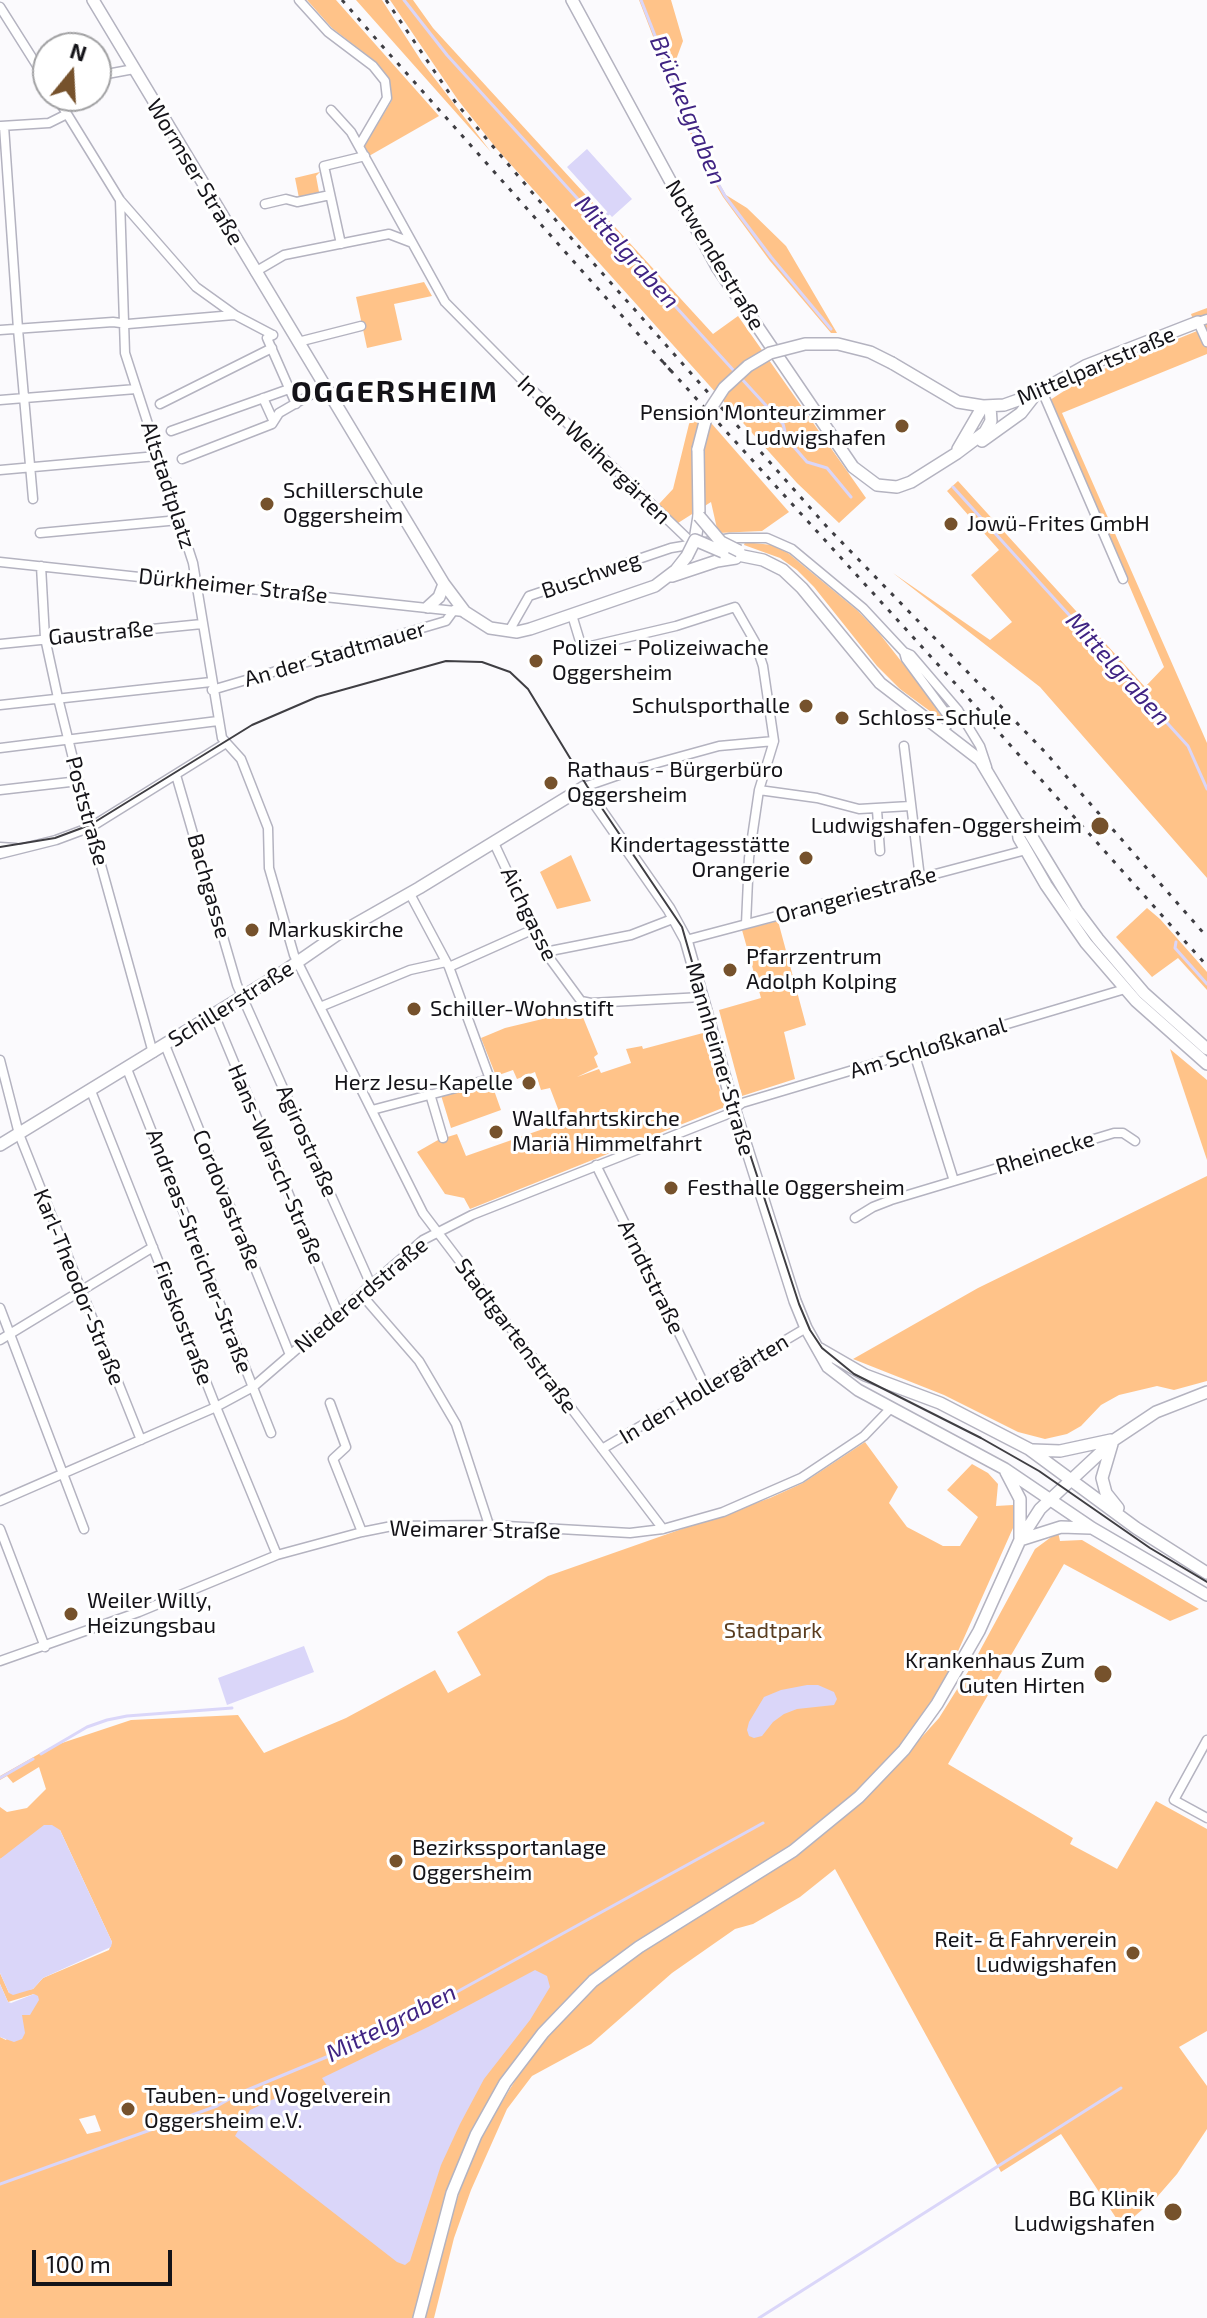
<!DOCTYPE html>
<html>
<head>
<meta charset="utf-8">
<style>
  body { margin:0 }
  #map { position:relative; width:1207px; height:2318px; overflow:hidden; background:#fbfafd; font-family:"Exo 2",sans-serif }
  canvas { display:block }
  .north { position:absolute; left:32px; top:32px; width:80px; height:80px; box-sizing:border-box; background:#fff; border:2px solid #a1a1a3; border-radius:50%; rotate:18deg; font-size:22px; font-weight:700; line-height:32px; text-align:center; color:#141318 }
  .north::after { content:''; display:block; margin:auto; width:28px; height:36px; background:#76522c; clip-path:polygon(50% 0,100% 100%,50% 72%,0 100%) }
  .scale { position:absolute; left:32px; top:2250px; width:140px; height:36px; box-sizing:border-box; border:4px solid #141318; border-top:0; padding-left:10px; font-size:24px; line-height:28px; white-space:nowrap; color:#141318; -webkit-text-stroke:6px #fff; paint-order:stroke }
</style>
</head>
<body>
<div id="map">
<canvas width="1207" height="2318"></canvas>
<div class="north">N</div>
<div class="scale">100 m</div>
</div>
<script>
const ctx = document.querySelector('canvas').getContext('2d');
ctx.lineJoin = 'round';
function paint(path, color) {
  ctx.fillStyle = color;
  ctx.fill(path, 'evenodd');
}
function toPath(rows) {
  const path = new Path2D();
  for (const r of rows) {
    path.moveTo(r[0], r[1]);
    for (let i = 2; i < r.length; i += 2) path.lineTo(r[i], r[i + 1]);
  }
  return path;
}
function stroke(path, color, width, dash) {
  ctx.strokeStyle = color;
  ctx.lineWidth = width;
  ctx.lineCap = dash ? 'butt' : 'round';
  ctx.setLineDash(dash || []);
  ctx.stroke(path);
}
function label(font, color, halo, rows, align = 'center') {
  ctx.font = font + ' "Exo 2",sans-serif';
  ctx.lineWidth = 6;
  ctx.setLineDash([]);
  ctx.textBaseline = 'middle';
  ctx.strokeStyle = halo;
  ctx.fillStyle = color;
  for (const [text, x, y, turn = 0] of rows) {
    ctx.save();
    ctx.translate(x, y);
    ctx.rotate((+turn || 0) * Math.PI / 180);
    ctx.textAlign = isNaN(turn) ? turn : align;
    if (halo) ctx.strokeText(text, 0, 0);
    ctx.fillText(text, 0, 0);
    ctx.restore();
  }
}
paint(toPath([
  [307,0,336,0,439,116,369,156,364,147,392,100,389,78,376,62,332,28],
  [356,0,382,0,422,62,491,152],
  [390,0,413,0,433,28,713,334,738,316,866,498,839,523,797,483,496,148,458,100],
  [639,0,671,0,683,41,671,73,703,155,726,195,747,208,786,246,837,333,831,333,770,261,723,197,699,156],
  [320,172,316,176,319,192,324,193,299,198,295,178],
  [424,282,432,296,394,304,402,340,367,348,356,297],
  [1207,308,1207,354,1062,413,1207,743,1207,878,1040,687,893,573,990,640,1012,622,971,575,999,550,947,491,958,481,1145,687,1164,667,1050,400,1089,375,1197,331,1191,314],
  [698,408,789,512,762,531,718,533,711,502,678,523,659,504,673,489,689,424],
  [745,542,772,545,788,553,858,611,879,633,923,689,946,723,900,689,877,666,814,587,797,570,780,558,744,545],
  [571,855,591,901,557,909,540,872],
  [1147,908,1160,919,1207,972,1207,990,1178,958,1152,977,1116,937],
  [778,921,806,1025,784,1032,795,1079,742,1096,719,1010,761,998,742,930],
  [580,1010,598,1054,594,1057,598,1067,577,1077,599,1069,601,1073,631,1063,626,1049,642,1046,643,1049,703,1033,725,1107,470,1209,464,1198,445,1194,417,1152,438,1140,457,1134,466,1156,563,1122,550,1088,541,1090,535,1072,517,1079,513,1070,496,1076,481,1038,505,1028],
  [1170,1049,1207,1080,1207,1160],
  [490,1079,501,1110,451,1128,440,1092],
  [1207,1176,1207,1381,1174,1390,1157,1386,1119,1395,1101,1405,1081,1426,1067,1434,1045,1439,1018,1432,944,1395,853,1359,978,1288],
  [865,1442,898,1487,889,1503,907,1527,943,1546,960,1546,978,1517,947,1490,972,1464,988,1473,998,1484,996,1506,1013,1505,1017,1508,1013,1528,951,1667,932,1701,901,1745,855,1794,792,1845,635,1942,589,1978,562,2004,520,2053,475,2124,460,2159,437,2224,414,2318,0,2318,0,2037,6,2040,34,1994,8,2002,0,1984,0,1973,9,1993,33,1989,43,1978,109,1950,112,1942,60,1830,0,1859,0,1807,7,1812,27,1808,46,1789,39,1767,13,1783,7,1776,0,1780,0,1776,53,1746,131,1720,238,1715,264,1753,346,1718,435,1670,448,1693,481,1675,457,1632,548,1576,770,1498,803,1483],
  [95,2115,101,2131,87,2134,79,2119],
  [1058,1532,1060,1541,1082,1540,1199,1609,1170,1621,1064,1564,948,1764,1073,1838,1070,1844,1117,1869,1156,1801,1207,1829,1207,2031,1179,2047,1207,2086,1207,2129,1177,2174,1157,2197,1122,2227,1061,2134,1001,2172,835,1869,800,1897,753,1924,735,1929,672,1973,591,2044,532,2076,507,2109,471,2190,454,2238,434,2318,424,2318,447,2227,470,2163,485,2129,528,2060,569,2011,595,1985,639,1953,796,1856,864,1801,939,1718,971,1667,1035,1549]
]), '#ffc389');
paint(toPath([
  [587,149,632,199,612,217,567,167],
  [304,1646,314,1672,227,1705,218,1678],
  [807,1685,818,1685,834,1692,837,1699,834,1705,797,1709,784,1714,773,1722,762,1736,754,1738,749,1736,747,1730,749,1722,764,1697,781,1690],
  [44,1825,52,1825,60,1830,112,1942,111,1947,43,1978,33,1989,13,1995,9,1993,0,1973,0,1859],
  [535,1970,547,1976,550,1987,530,2020,484,2079,460,2124,441,2165,410,2261,405,2265,397,2262,235,2136,250,2110,291,2091,322,2097,331,2092,322,2078,428,2027],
  [0,1984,8,2002,11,2003,34,1994,38,1996,39,2000,30,2015,22,2015,25,2033,22,2039,14,2042,0,2037]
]), '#dad6f9');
stroke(toPath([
  [404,0,447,55,735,372],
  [641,0,702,155,725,196,771,257,831,329],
  [594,216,605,216,609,213],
  [740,377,783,424,787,439,807,462,827,468,851,497],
  [953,487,1188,746,1207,789],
  [1176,942,1175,948,1207,984],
  [41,1754,87,1727,107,1720,127,1716,232,1708],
  [0,1778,33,1759],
  [0,2184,217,2106,240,2093,353,2046,415,2015,763,1823],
  [759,2318,1121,2088]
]), '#dad6f9', 3);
const street = toPath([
  [299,0,328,32,373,66,385,81,387,98,359,146],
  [0,7,48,83],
  [96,76,134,69],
  [56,96,120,200,196,287,235,315,273,335],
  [331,110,351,132,445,302,522,380,692,543],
  [1,126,49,123,67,114],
  [4,126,18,329,33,499],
  [120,200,125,353,193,563,222,738,241,759,268,828,269,868,294,955,423,1213,663,1529],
  [265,204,286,199,297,202,330,195],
  [341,244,324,166,365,156],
  [255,272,284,255,389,234,410,242],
  [1207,319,1198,322,1207,342],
  [0,330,113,322,128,324,234,315],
  [273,335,267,338,296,404],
  [298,342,361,326],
  [1042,391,1123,579],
  [263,398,273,420],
  [0,400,136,389],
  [160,404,272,348],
  [171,431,289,389],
  [182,459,272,424,279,413,324,387],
  [0,470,157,456],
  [40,533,179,520],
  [0,562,464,612],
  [41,566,45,638,58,698,86,811,153,1053],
  [572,615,582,648,676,626,735,607,755,642,763,666,774,741,759,790,749,858,746,924],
  [509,631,529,596,671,548,730,538,767,538,792,549,863,608,904,652,911,655,958,710,980,746,987,767],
  [0,644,202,624],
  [904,652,906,659,948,716,948,724,943,731],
  [212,690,446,621,454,610],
  [0,705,211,682],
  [904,746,920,878],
  [0,748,218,721],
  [176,775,237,985,371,1285],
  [584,787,639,768,719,746,774,741],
  [0,790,79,781],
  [759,790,817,798,859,809,910,806],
  [877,810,880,851],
  [494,843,545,952,581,1001,591,1003,702,997],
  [0,847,16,848],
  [0,854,56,840,91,827,226,743],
  [686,940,1026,850],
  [545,952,631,935,675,918],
  [449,967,534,929],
  [320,1007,410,970,446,962],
  [214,1014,338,1313],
  [165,1045,290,1355],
  [914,1053,954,1181],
  [0,1060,19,1134,141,1440],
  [127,1069,271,1433],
  [91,1091,216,1407,277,1555],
  [430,1094,443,1138],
  [372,1110,490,1079,449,967,410,894],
  [596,1165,706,1388],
  [855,1218,873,1207,891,1200,1114,1133,1123,1133,1135,1141],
  [361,1294,419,1361,456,1424,489,1525],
  [0,1308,84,1529],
  [0,1340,153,1247],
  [330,1403,346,1447,333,1459,362,1532],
  [602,1449,806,1328],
  [0,1501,216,1407,253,1387,423,1240,472,1215,728,1114,742,1103,1125,989],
  [0,1529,45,1647],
  [0,1661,139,1612,277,1555,362,1532,392,1526,489,1525,630,1533,663,1529,723,1512,801,1478,864,1436,891,1408],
  [1207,1740,1174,1800,1207,1818]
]);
const secondary = toPath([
  [93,0,444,584,465,612,490,628,517,632,530,629,655,586,676,570,687,556],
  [572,0,717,267,853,467,877,485,897,487,911,482,957,453,985,432,991,421,990,406],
  [892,363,958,402,983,406,1004,405,1035,394,1085,366,1198,322],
  [982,441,1021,413,1035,395],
  [958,449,983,406],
  [695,540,699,516,698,449],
  [723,552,763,560,783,570,802,588,880,683,980,760,1017,822,1029,832,1077,911,1098,939,1144,993,1207,1049],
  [672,576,717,561,736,558],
  [428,607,439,597,444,584],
  [1017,822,1019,838,1046,885,1086,943,1136,1001,1207,1064],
  [0,1145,283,972,338,934,419,888,584,787,669,909,686,940,729,1092,795,1301,806,1328,828,1367,858,1390,1005,1469,1092,1528,1207,1595],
  [820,1349,865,1375,940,1403,1029,1449,1136,1528,1207,1573],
  [1112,1444,1102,1478,1106,1493,1118,1508],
  [1033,1450,1060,1451,1111,1440],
  [1006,1472,1020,1499,1020,1539],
  [1020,1540,1061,1527,1090,1528],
  [419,2318,452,2193,476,2135,505,2083,543,2033,593,1981,639,1947,793,1851,859,1797,904,1750,937,1704,979,1631,1020,1540,1040,1509,1114,1440,1156,1412,1207,1392]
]);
stroke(street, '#b4b3c0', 11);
stroke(secondary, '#b4b3c0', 14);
stroke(street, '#fff', 8);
stroke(secondary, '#fff', 11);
stroke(toPath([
  [0,847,55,838,90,825,252,725,317,697,446,661,482,662,510,672,528,689,587,786,682,927,728,1087,799,1304,810,1330,822,1348,854,1374,981,1438,1039,1471,1150,1548,1207,1582]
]), '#3f3e43', 2);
stroke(toPath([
  [342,0,384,48,482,158,544,228,671,371,664,363,962,691,1207,966],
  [386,0,456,103,565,231,828,528,1045,752,1207,937]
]), '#3f3e43', 3, [4, 8]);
const secondaryBridge = toPath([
  [698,449,707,414,724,388,748,366,770,353,805,344,838,344,870,352,892,363],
  [699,516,721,542,739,551],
  [687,556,695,540,723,552]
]);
stroke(secondaryBridge, '#b4b3c0', 14, []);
stroke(secondaryBridge, '#fff', 11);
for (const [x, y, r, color] of [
  [902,426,8,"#76522c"],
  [267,504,8,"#76522c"],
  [951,524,8,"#76522c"],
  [536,661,8,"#76522c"],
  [806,706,8,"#76522c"],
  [842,718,8,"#76522c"],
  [551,783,8,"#76522c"],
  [1100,826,10,"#76522c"],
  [806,858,8,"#76522c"],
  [252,930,8,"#76522c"],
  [730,970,8,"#76522c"],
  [414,1009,8,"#76522c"],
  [529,1083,8,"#76522c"],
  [496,1132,8,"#76522c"],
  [671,1188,8,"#76522c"],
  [71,1614,8,"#76522c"],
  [1103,1674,10,"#76522c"],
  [396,1861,8,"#76522c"],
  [1133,1953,8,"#76522c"],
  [128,2109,8,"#76522c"],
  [1173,2212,10,"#76522c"]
]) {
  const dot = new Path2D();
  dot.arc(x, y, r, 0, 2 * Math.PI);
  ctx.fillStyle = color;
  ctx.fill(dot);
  stroke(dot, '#fff', 3);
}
label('22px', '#141318', '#fff', [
  ["Wormser Straße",195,172,59],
  ["Notwendestraße",715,255,59],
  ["Mittelpartstraße",1096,366,-23],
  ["In den Weihergärten",594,450,44],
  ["Altstadtplatz",168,485,72],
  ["Buschweg",591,575,-19],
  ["Dürkheimer Straße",233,586,6],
  ["Gaustraße",101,633,-5],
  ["An der Stadtmauer",335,654,-16],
  ["Poststraße",87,811,75],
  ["Bachgasse",209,886,74],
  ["Orangeriestraße",856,895,-15],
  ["Aichgasse",529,914,64],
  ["Schillerstraße",231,1004,-32],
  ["Am Schloßkanal",928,1048,-17],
  ["Mannheimer Straße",720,1059,74],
  ["Agirostraße",307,1141,66],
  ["Rheinecke",1045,1153,-17],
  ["Hans-Warsch-Straße",276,1164,67],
  ["Cordovastraße",227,1200,68],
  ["Andreas-Streicher-Straße",199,1251,69],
  ["Arndtstraße",651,1277,64],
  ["Karl-Theodor-Straße",79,1287,68],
  ["Niedererdstraße",361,1295,-40],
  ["Fieskostraße",183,1323,69],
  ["Stadtgartenstraße",516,1336,53],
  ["In den Hollergärten",704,1389,-31],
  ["Weimarer Straße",475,1530,1]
]);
label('22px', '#141318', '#fff', [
  ["Pension Monteurzimmer",886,413,"right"],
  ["Ludwigshafen",886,438,"right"],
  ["Schillerschule",283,491],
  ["Oggersheim",283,516],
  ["Jowü-Frites GmbH",967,524],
  ["Polizei - Polizeiwache",552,648],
  ["Oggersheim",552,673],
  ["Schulsporthalle",790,706,"right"],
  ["Schloss-Schule",858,718],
  ["Rathaus - Bürgerbüro",567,770],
  ["Oggersheim",567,795],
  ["Ludwigshafen-Oggersheim",1082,826,"right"],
  ["Kindertagesstätte",790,845,"right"],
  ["Orangerie",790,870,"right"],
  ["Markuskirche",268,930],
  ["Pfarrzentrum",746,957],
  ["Adolph Kolping",746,982],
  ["Schiller-Wohnstift",430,1009],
  ["Herz Jesu-Kapelle",513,1083,"right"],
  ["Wallfahrtskirche",512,1119],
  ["Mariä Himmelfahrt",512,1144],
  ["Festhalle Oggersheim",687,1188],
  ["Weiler Willy,",87,1601],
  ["Heizungsbau",87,1626],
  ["Krankenhaus Zum",1085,1661,"right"],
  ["Guten Hirten",1085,1686,"right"],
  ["Bezirkssportanlage",412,1848],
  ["Oggersheim",412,1873],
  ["Reit- & Fahrverein",1117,1940,"right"],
  ["Ludwigshafen",1117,1965,"right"],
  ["Tauben- und Vogelverein",144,2096],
  ["Oggersheim e.V.",144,2121],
  ["BG Klinik",1155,2199,"right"],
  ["Ludwigshafen",1155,2224,"right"]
], 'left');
label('22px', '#5a3d20', '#fff', [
  ["Stadtpark",773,1631]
]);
label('italic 24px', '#402483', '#fff', [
  ["Brückelgraben",688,110,67],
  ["Mittelgraben",627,252,48],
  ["Mittelgraben",1118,669,48],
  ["Mittelgraben",391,2023,-27]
]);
ctx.letterSpacing = '2px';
label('bold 30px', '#141318', '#fff', [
  ["OGGERSHEIM",395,392]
]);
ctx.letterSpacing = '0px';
</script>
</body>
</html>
